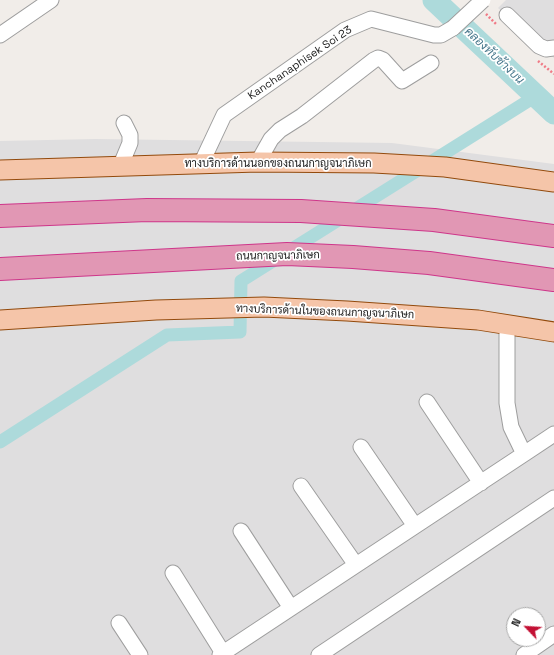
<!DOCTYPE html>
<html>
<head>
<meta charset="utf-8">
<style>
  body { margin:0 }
  #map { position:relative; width:554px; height:655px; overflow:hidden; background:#f1ede9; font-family:"Space Grotesk",sans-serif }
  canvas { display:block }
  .north { position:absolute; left:506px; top:607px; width:40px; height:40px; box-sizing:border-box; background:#fff; border:1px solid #a6a6a6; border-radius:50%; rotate:295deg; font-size:11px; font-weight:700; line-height:16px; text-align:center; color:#212121 }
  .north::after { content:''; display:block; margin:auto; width:14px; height:18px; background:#c31034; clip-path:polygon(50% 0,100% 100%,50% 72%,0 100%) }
</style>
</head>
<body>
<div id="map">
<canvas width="554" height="655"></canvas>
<div class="north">N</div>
</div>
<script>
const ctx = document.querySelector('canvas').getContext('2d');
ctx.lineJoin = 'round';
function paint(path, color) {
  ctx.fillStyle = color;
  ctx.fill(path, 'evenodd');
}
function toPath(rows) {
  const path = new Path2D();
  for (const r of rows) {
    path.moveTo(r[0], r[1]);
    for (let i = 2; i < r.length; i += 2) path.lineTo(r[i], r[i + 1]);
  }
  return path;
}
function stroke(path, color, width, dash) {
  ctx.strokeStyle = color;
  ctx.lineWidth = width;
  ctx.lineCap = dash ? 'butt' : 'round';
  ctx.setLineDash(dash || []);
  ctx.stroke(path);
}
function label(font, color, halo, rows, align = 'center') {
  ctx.font = font + ' "Space Grotesk",Sarabun,sans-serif';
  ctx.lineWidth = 3.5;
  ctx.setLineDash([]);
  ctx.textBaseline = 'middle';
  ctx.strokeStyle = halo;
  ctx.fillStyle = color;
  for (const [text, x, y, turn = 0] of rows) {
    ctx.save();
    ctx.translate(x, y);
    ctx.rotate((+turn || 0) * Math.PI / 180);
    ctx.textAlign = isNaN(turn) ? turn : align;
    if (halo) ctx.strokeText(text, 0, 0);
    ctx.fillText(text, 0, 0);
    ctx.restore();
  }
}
paint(toPath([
  [506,0,554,0,554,58,498,8],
  [96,139,392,143,554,164,554,655,0,655,0,141],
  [514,615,538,615,538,639,514,639]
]), '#dfdedf');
stroke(toPath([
  [0,442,167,335,240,332,241,281,536,96]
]), '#addadb', 13);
stroke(toPath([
  [434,0,554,113]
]), '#addadb', 23);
const minor = toPath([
  [507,15,539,46,546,49,554,48],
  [0,35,51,0],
  [258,162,271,139,280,130,302,116,374,60,378,58,383,60,402,81,431,63],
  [201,164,224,115,345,30,371,19,434,35,441,35,453,28],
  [120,167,130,143,130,135,124,123],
  [427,402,481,483],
  [361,447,415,526],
  [524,454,554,434],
  [301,486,356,565],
  [241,531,291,608],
  [173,573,223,653],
  [119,623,140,655],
  [220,655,524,454,511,427,507,403,507,324],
  [319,655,554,498],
  [524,655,554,634]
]);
const major = toPath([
  [0,170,258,162,374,163,445,167,554,182],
  [0,320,156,310,264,307,347,311,478,320,554,332]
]);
const highway = toPath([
  [0,216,147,210,301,211,434,220,554,236],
  [0,269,287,254,353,257,429,263,554,280]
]);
stroke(minor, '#9e9e9e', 17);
stroke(major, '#934a0c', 21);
stroke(highway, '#ce368a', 24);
stroke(toPath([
  [486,14,497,25],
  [538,61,554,74]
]), '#f07b87', 2.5, [2, 2]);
stroke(minor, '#fff', 15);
stroke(major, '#f5c5a9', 19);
stroke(highway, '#e197b4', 22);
const minorBridge = toPath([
  [453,28,483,0]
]);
stroke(minorBridge, '#9e9e9e', 17, []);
stroke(minorBridge, '#fff', 15);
label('11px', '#212121', '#fff', [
  ["Kanchanaphisek Soi 23",300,63,-34],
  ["ทางบริการด้านนอกของถนนกาญจนาภิเษก",278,164],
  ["ถนนกาญจนาภิเษก",278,256,-1],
  ["ทางบริการด้านในของถนนกาญจนาภิเษก",325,312,2]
]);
label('italic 12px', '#47778c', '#fff', [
  ["คลองทับช้างบน",494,56,43]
]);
</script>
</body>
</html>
